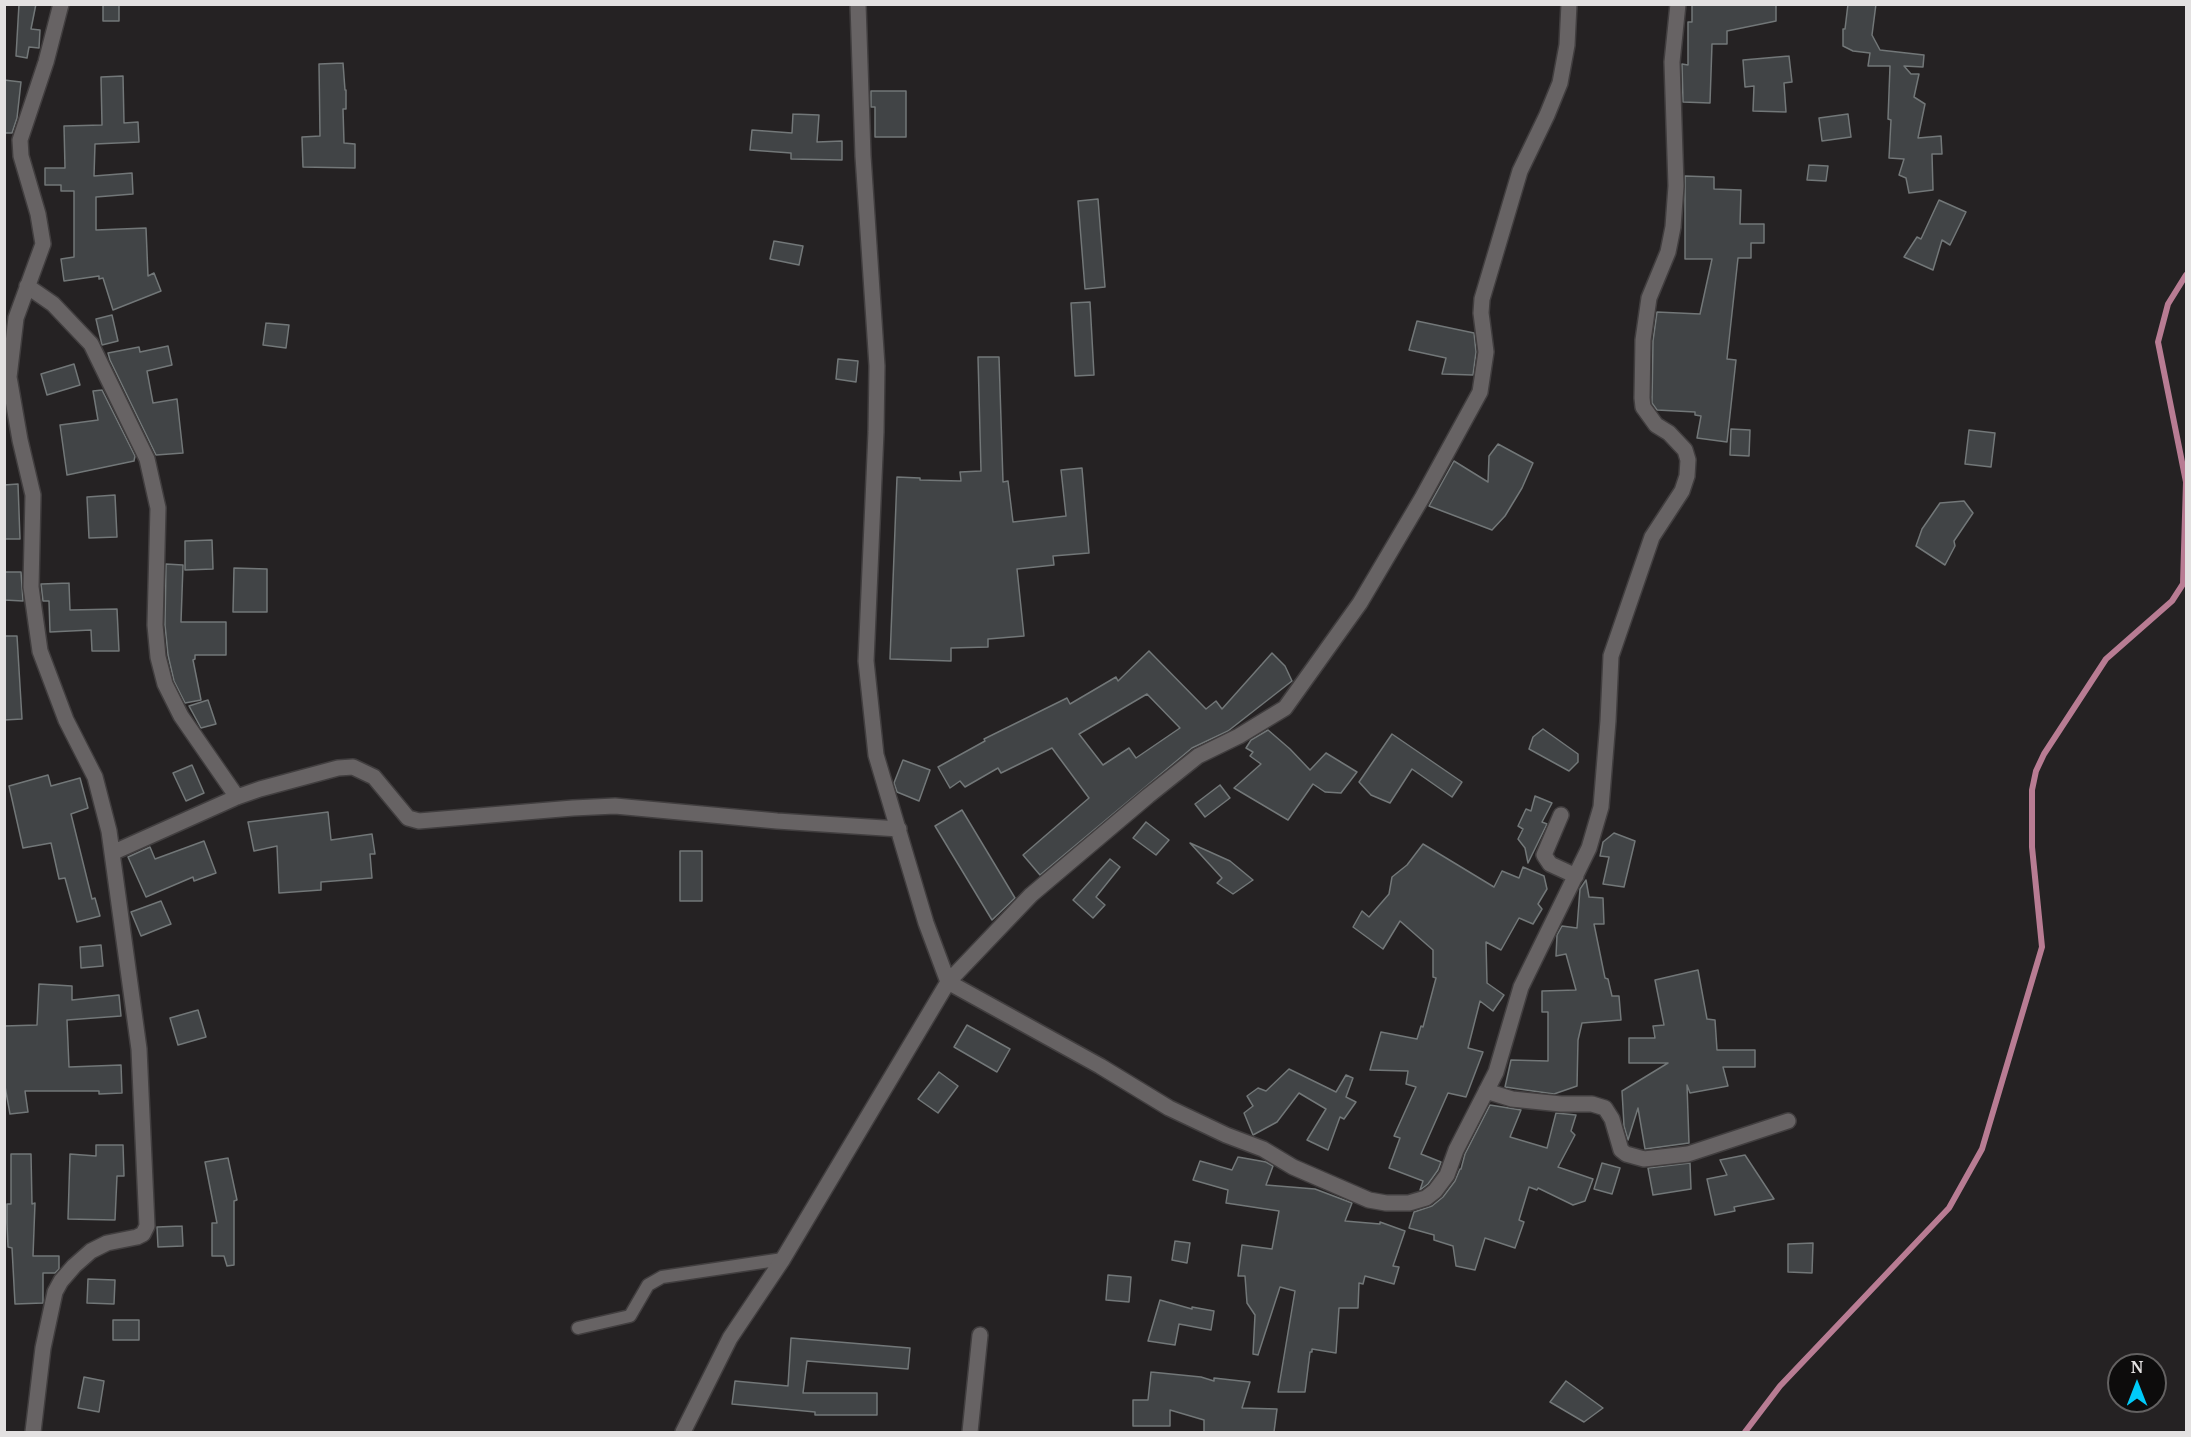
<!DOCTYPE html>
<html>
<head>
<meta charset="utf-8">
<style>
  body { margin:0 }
  #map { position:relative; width:2191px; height:1437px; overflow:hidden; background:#252223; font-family:"Noto Serif",serif }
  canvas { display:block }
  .frame { position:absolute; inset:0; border:6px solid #e3e1e1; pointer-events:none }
  .north { position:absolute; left:2107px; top:1353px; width:60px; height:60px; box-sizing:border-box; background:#0d0c0c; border:2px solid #636161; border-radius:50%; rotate:0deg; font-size:16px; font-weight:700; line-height:24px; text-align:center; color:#e3e1e1 }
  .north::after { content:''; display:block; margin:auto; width:21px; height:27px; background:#00cbf9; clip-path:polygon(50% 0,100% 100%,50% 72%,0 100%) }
</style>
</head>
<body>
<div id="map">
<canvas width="2191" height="1437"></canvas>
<div class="frame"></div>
<div class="north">N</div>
</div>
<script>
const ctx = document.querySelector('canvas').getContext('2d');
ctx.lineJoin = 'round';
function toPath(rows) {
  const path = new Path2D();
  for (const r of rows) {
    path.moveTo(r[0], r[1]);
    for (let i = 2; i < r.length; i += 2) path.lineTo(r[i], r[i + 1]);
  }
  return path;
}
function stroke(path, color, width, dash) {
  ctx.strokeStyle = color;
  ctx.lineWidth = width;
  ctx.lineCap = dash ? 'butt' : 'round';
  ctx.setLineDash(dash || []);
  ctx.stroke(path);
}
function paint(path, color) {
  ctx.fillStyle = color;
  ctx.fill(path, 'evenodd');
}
stroke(toPath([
  [1745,1432,1780,1386,1949,1208,1982,1149,2042,947,2032,847,2032,790,2036,771,2044,754,2106,659,2172,601,2183,584,2186,482,2158,342,2168,304,2186,275]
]), '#b87c93', 6);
const building = toPath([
  [19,4,36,4,31,29,40,30,39,48,29,47,27,58,16,56,19,4],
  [103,4,119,4,119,21,103,21,103,4],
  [1692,4,1776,4,1776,21,1727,31,1727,44,1712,44,1710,103,1683,102,1682,64,1688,65,1688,22,1692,22,1692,4],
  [1848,4,1876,4,1872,35,1880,50,1924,55,1923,67,1904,66,1911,74,1919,74,1914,97,1925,104,1918,138,1941,136,1942,154,1932,154,1933,190,1909,193,1906,178,1899,175,1904,159,1889,158,1891,120,1888,119,1890,66,1868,66,1870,53,1853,51,1843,46,1843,29,1845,29,1848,4],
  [1789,56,1792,82,1784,83,1786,112,1753,111,1754,86,1745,87,1743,60,1789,56],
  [343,63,345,90,346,90,346,109,343,109,344,143,355,144,355,168,303,167,302,137,320,136,319,64,343,63],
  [123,76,124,123,138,122,139,142,95,144,94,176,132,173,133,194,96,197,96,230,146,228,148,276,154,273,161,291,113,310,103,278,99,279,99,276,64,281,61,259,74,257,74,191,61,191,61,185,45,185,45,168,65,168,64,126,102,125,101,77,123,76],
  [4,80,21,82,17,118,12,133,4,133,4,80],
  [871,91,906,91,906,137,875,137,875,107,871,107,871,91],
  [793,114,819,115,817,142,842,141,842,160,791,159,791,153,750,150,752,130,792,133,793,114],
  [1848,114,1851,137,1822,141,1819,118,1848,114],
  [1809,165,1828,166,1826,181,1807,180,1809,165],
  [1685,176,1714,177,1714,189,1741,190,1740,224,1764,224,1764,243,1751,243,1751,258,1738,258,1727,359,1736,360,1727,442,1697,438,1701,416,1695,415,1695,412,1657,410,1652,403,1653,341,1657,312,1700,314,1712,259,1685,259,1685,176],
  [1098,199,1105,287,1085,289,1078,201,1098,199],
  [1939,200,1966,212,1950,245,1942,240,1933,270,1904,257,1917,237,1921,239,1939,200],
  [774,241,803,246,799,265,770,259,774,241],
  [1090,302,1094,375,1075,376,1071,303,1090,302],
  [112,315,118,341,102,345,96,319,112,315],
  [1417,321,1474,333,1476,352,1473,375,1442,374,1446,358,1409,350,1417,321],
  [266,323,289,325,286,348,263,345,266,323],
  [168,346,172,365,147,371,153,403,177,399,183,453,156,455,110,360,108,353,139,347,140,352,168,346],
  [978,357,999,357,1003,482,1008,481,1013,522,1066,516,1061,470,1082,468,1089,553,1053,556,1054,565,1017,569,1024,636,988,639,988,647,951,648,951,661,890,659,897,477,920,478,920,480,961,481,960,472,981,471,978,357],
  [838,359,858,361,856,382,836,379,838,359],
  [74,364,80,385,47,395,41,374,74,364],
  [102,390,135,456,134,461,67,475,60,425,98,420,93,391,102,390],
  [1731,429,1750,430,1749,456,1730,455,1731,429],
  [1969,430,1995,433,1991,467,1965,464,1969,430],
  [1498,444,1533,463,1522,488,1505,516,1492,530,1429,506,1454,461,1488,482,1489,456,1498,444],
  [18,484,20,539,4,539,4,485,18,484],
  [115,495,117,537,89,538,87,497,115,495],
  [1964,501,1973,513,1954,541,1955,546,1945,565,1916,546,1922,529,1940,503,1964,501],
  [212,540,213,569,185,570,185,541,212,540],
  [166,564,183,565,181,622,226,622,226,655,195,655,195,659,193,660,201,700,185,703,174,681,168,655,165,625,166,564],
  [234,568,267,569,267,612,233,612,234,568],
  [4,572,21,572,23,601,4,600,4,572],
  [69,583,70,610,117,609,119,651,92,651,91,630,50,632,49,601,43,601,41,584,69,583],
  [4,636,17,636,22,719,4,720,4,636],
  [1149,651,1206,709,1216,701,1222,709,1272,653,1285,666,1292,681,1228,731,1192,748,1040,875,1023,855,1089,798,1052,748,1001,773,998,768,965,787,960,781,950,788,938,767,985,741,984,739,1067,698,1070,704,1116,677,1118,681,1149,651],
  [1147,694,1180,728,1136,758,1129,748,1103,765,1079,734,1147,694],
  [208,700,216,724,201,728,189,706,208,700],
  [1543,729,1578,754,1578,762,1569,771,1529,749,1533,737,1543,729],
  [1268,730,1290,749,1310,770,1326,753,1357,772,1341,793,1325,792,1313,784,1288,820,1234,788,1261,764,1250,756,1253,752,1246,748,1251,740,1268,730],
  [1392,734,1462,782,1452,797,1412,769,1390,803,1371,795,1359,782,1392,734],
  [903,760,930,770,919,801,897,792,894,783,903,760],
  [192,765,204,793,186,801,173,773,192,765],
  [48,775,51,786,80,778,88,808,71,814,92,899,95,898,100,916,77,922,65,878,59,879,51,843,23,848,9,786,48,775],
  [1220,785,1230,798,1205,817,1195,804,1220,785],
  [1535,796,1552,803,1542,822,1547,824,1528,863,1525,848,1518,839,1523,829,1518,826,1526,809,1531,811,1535,796],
  [962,810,1015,898,992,920,935,826,962,810],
  [328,812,331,840,372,834,375,854,370,854,372,878,321,882,321,890,279,893,277,846,254,851,248,822,328,812],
  [1146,822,1169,840,1156,855,1133,838,1146,822],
  [1614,833,1635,841,1624,887,1603,884,1609,857,1600,856,1603,842,1614,833],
  [204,841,216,873,194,881,193,877,146,897,128,857,150,847,155,859,204,841],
  [1190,843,1230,861,1253,880,1233,894,1217,883,1222,878,1190,843],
  [1423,844,1494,887,1502,871,1519,878,1523,867,1544,876,1547,889,1538,904,1542,909,1533,924,1519,918,1501,950,1486,942,1487,983,1504,995,1493,1011,1480,1001,1468,1048,1483,1052,1466,1097,1448,1093,1421,1154,1441,1162,1438,1170,1428,1184,1420,1190,1423,1181,1389,1168,1400,1138,1394,1136,1416,1087,1406,1084,1408,1071,1370,1070,1381,1032,1417,1039,1421,1026,1423,1027,1436,978,1433,977,1433,950,1400,921,1383,949,1353,927,1362,911,1369,917,1389,894,1392,877,1407,865,1423,844],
  [680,851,702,851,702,901,680,901,680,851],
  [1110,859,1120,867,1096,897,1105,905,1093,918,1073,900,1110,859],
  [1586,880,1589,897,1603,898,1604,924,1594,924,1605,978,1608,979,1612,996,1619,996,1621,1020,1582,1023,1578,1040,1577,1086,1554,1094,1505,1087,1511,1060,1548,1061,1548,1012,1542,1012,1542,991,1576,990,1566,954,1556,956,1557,935,1562,926,1577,928,1580,889,1586,880],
  [161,901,171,924,141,936,131,912,161,901],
  [101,945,103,966,81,968,80,947,101,945],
  [1698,970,1707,1019,1715,1020,1717,1050,1755,1050,1755,1067,1723,1067,1728,1086,1690,1093,1687,1085,1689,1143,1645,1149,1638,1108,1628,1140,1624,1126,1622,1091,1668,1063,1629,1063,1629,1038,1655,1038,1653,1026,1664,1025,1655,980,1698,970],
  [39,984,72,986,72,1000,119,995,121,1016,67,1020,69,1067,121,1065,122,1093,99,1094,99,1091,25,1091,28,1112,10,1114,4,1081,4,1026,37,1025,39,984],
  [198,1010,206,1037,178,1045,170,1018,198,1010],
  [967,1025,1010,1049,997,1072,954,1047,967,1025],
  [1289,1069,1336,1092,1346,1075,1353,1078,1346,1097,1356,1102,1344,1119,1340,1117,1328,1150,1307,1140,1326,1109,1299,1093,1277,1122,1253,1135,1244,1113,1253,1106,1247,1096,1258,1088,1266,1091,1289,1069],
  [939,1072,958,1086,938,1113,918,1099,939,1072],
  [1490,1105,1521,1110,1510,1137,1547,1148,1556,1113,1576,1115,1571,1131,1575,1135,1558,1167,1593,1179,1585,1201,1573,1205,1538,1188,1537,1190,1529,1187,1519,1220,1524,1222,1515,1248,1485,1238,1475,1270,1456,1266,1453,1246,1434,1240,1434,1235,1409,1228,1414,1212,1432,1206,1443,1197,1455,1181,1460,1169,1461,1169,1465,1154,1490,1105],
  [96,1145,123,1145,124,1176,117,1176,115,1220,68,1219,70,1154,96,1156,96,1145],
  [11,1154,31,1154,32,1204,35,1203,33,1256,59,1256,59,1269,55,1273,43,1273,43,1303,15,1304,12,1248,8,1247,7,1223,7,1204,11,1204,11,1154],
  [1745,1155,1774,1199,1734,1207,1735,1211,1715,1215,1707,1179,1727,1175,1720,1160,1745,1155],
  [1238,1157,1266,1162,1273,1166,1266,1185,1315,1189,1352,1203,1345,1221,1380,1224,1380,1222,1405,1231,1393,1266,1399,1267,1394,1284,1365,1276,1363,1284,1359,1283,1358,1308,1339,1308,1336,1353,1312,1349,1312,1352,1310,1352,1305,1392,1278,1392,1295,1291,1280,1287,1258,1355,1253,1354,1255,1315,1247,1303,1245,1276,1238,1276,1242,1245,1272,1249,1279,1211,1226,1203,1228,1190,1193,1180,1200,1161,1232,1170,1238,1157],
  [228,1158,237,1200,234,1201,234,1265,227,1266,224,1256,212,1256,212,1223,217,1223,205,1162,228,1158],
  [1602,1163,1620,1168,1612,1194,1594,1189,1602,1163],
  [1690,1163,1691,1189,1653,1195,1648,1168,1690,1163],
  [182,1226,183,1246,158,1247,157,1227,182,1226],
  [1175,1241,1190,1243,1187,1263,1172,1260,1175,1241],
  [1813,1243,1812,1273,1788,1272,1788,1244,1813,1243],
  [1108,1275,1131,1277,1129,1302,1106,1300,1108,1275],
  [88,1279,115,1280,114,1304,87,1303,88,1279],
  [1160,1300,1192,1309,1192,1307,1214,1311,1211,1330,1179,1324,1175,1345,1148,1341,1160,1300],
  [113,1320,139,1320,139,1340,113,1340,113,1320],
  [791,1338,910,1348,908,1369,807,1361,803,1393,877,1393,877,1415,815,1415,815,1412,732,1404,735,1381,788,1386,791,1338],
  [1151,1372,1201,1377,1214,1381,1214,1378,1250,1382,1242,1408,1277,1409,1274,1432,1204,1432,1204,1420,1170,1410,1170,1426,1133,1426,1133,1400,1148,1400,1151,1372],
  [84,1377,104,1381,99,1412,78,1408,84,1377],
  [1566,1381,1603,1408,1584,1422,1550,1402,1566,1381]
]);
paint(building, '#414446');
stroke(building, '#727778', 1.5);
const service = toPath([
  [578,1328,630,1316,648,1285,662,1277,783,1259]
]);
const minor = toPath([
  [1569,4,1567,45,1560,83,1547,115,1520,171,1482,299,1481,313,1486,352,1480,392,1422,498,1360,603,1285,708,1239,736,1198,756,1148,796,1031,895,948,982,1100,1066,1169,1108,1226,1135,1263,1149,1293,1167,1369,1200,1386,1203,1409,1203,1426,1198,1435,1191,1447,1175,1456,1150,1496,1072,1521,987,1589,848,1601,807,1608,721,1611,656,1652,537,1682,491,1687,476,1688,460,1685,450,1669,433,1656,425,1643,407,1642,398,1643,340,1649,298,1668,252,1673,227,1676,186,1672,62,1678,4],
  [27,286,53,304,91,344,147,459,158,508,155,625,158,657,165,684,181,716,237,797],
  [1561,815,1544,855,1550,864,1576,876],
  [112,853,237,797,260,789,338,768,353,767,374,777,408,818,419,821,573,808,615,806,777,821,899,829],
  [1486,1091,1512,1099,1561,1104,1592,1104,1605,1108,1612,1119,1621,1150,1626,1154,1644,1159,1688,1154,1788,1121],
  [33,1432,43,1348,55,1292,61,1281,74,1266,91,1251,107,1243,137,1237,143,1234,147,1226,139,1049,109,831,95,777,66,720,40,651,31,587,33,495,20,440,9,377,16,318,43,244,38,214,21,156,20,140,46,62,61,4],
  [683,1432,730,1338,783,1259,948,982,926,923,876,755,866,661,876,432,877,366,863,156,858,4],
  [970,1432,980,1335]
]);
stroke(service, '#413e3f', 15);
stroke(minor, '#413e3f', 18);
stroke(service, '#676364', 12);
stroke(minor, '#676364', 15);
</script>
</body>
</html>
